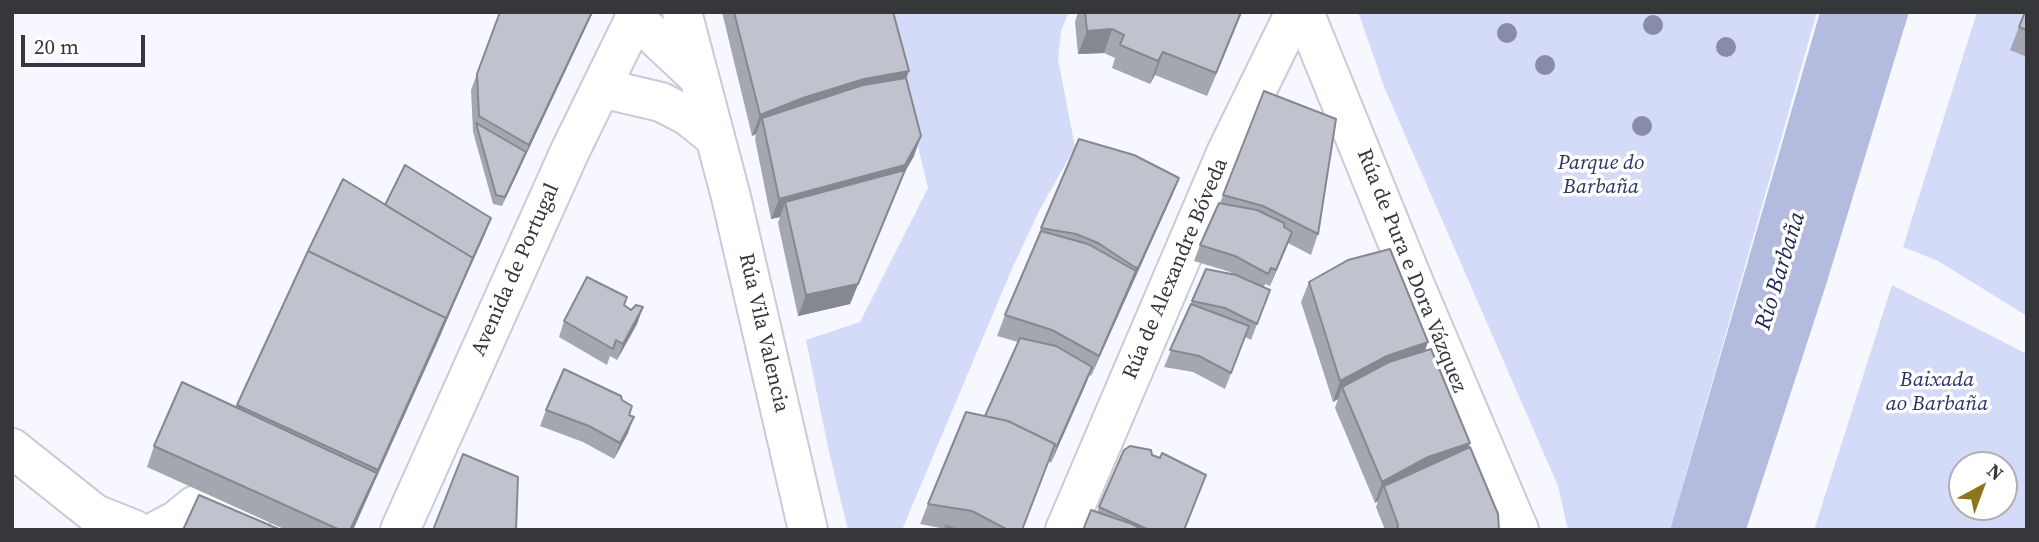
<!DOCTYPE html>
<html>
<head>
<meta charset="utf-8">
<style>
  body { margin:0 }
  #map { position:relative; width:2039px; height:542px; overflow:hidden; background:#f7f8ff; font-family:"Source Serif 4",serif }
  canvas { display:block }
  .frame { position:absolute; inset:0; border:14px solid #36373b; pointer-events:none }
  .north { position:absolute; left:1948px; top:451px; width:70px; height:70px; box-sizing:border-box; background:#fff; border:2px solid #afafb1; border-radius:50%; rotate:41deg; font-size:19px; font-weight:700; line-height:28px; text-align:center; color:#36373b }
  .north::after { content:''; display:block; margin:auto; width:24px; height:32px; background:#8c761b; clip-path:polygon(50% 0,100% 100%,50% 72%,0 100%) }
  .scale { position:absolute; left:21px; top:35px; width:124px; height:32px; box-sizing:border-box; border:4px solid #36373b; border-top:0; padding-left:9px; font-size:21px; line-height:24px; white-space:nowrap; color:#36373b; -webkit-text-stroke:5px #fff; paint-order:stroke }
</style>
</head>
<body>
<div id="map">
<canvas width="2039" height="542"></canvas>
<div class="frame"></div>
<div class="north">N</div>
<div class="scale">20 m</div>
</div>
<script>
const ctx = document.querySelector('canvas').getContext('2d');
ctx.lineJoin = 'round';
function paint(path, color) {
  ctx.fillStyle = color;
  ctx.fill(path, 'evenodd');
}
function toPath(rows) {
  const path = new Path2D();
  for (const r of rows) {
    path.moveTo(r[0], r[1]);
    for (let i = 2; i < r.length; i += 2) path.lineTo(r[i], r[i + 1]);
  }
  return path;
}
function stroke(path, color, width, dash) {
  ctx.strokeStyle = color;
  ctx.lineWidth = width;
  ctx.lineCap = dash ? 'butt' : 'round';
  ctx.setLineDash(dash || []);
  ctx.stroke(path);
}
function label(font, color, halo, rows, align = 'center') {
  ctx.font = font + ' "Source Serif 4",serif';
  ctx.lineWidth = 7;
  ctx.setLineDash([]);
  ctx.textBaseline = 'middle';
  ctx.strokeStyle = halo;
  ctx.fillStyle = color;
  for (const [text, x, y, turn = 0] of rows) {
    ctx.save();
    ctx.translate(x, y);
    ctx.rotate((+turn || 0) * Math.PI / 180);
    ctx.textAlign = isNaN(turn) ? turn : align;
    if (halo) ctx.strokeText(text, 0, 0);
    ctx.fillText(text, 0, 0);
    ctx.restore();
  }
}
paint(toPath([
  [886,12,1069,12,1061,31,1058,59,1075,147,1039,211,1011,271,902,530,848,530,829,452,806,340,860,322,928,188],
  [1358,12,1817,12,1670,530,1568,530,1558,486,1385,89],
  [1977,12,2027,12,2027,316,1938,261,1903,247],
  [1892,285,2027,354,2027,530,1814,530],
  [1962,465,2004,465,2004,507,1962,507]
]), '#d4dbf9');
paint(toPath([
  [1820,12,1909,12,1826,285,1746,530,1670,530]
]), '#b3bcdf');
const minor = toPath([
  [682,12,731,197,808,530],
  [1304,12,1414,283,1519,530],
  [635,18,699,78],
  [601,88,661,102,688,116,714,137],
  [12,448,95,514,135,530],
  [158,530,177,520,194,506,251,530],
  [400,530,570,151,638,12],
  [1065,530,1227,151,1295,12]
]);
stroke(minor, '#c9cbd6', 42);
stroke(minor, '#fff', 38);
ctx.fillStyle = '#878ca8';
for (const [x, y] of [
  [1653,25],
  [1507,33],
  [1726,47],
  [1545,65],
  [1642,126]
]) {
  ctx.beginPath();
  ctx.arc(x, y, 10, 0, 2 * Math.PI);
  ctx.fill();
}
paint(toPath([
  [593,12,502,206,493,204,473,132,471,90,495,24],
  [722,12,893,12,909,71,906,78,914,156,902,177,850,304,798,316,778,223,780,217,771,219,755,139,756,134,752,136],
  [1078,12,1242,12,1207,96,1155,75,1150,84,1112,68,1115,58,1104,53,1078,54,1075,22],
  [2027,12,2027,57,2010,50,2019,27],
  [1264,91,1318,234,1311,255,1288,243,1270,286,1265,284,1264,287,1270,290,1251,340,1245,337,1225,389,1193,372,1164,367,1192,301,1234,275,1230,272,1194,261,1200,245,1220,203],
  [1179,178,1171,198,1091,376,1089,375,1051,463,1048,461,1022,530,945,530,945,529,920,524,928,504,985,416,1018,342,997,336,1005,315,1033,249,1041,228],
  [385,205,485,234,353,530,286,530,147,467,154,446,236,407,308,251],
  [1309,282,1428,342,1425,351,1469,448,1499,530,1385,530,1376,507,1378,501,1375,503,1335,408,1338,399,1333,402,1301,302],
  [624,305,631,310,643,307,637,324,617,360,610,356,607,365,559,337,564,321],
  [622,400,629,415,628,433,614,459,583,442,540,426,546,410],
  [1124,450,1152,455,1206,475,1185,530,1083,530,1097,512]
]), '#a5a7b0');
paint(toPath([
  [592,12,593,12,502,206,529,145],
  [1241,12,1242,12,1207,96,1216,73],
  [1112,29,1104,53,1078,54,1087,31],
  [1163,52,1155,75,1150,84,1158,61],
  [909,71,901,92,762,118,756,134,752,136,760,115,803,98,864,79],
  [921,136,914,156,902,177,850,304,798,316,806,295,785,202,780,217,771,219,779,199],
  [1179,178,1171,198,1091,376,1099,356,1128,288,1136,268],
  [491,218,485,234,465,278,471,262],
  [1292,232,1286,248,1270,286,1276,270],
  [473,258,465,278,438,341,369,494,353,530,350,530],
  [643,307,637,324,617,360,623,344],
  [1428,342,1420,363,1342,387,1338,399,1333,402,1340,381,1387,356],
  [1092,367,1086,384,1051,463,1057,446],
  [634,417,628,433,614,459,620,443],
  [1470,443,1463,464,1384,486,1378,501,1375,503,1382,482,1428,457]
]), '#868890');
const building = toPath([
  [500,12,592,12,529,145,479,116,477,74,500,12],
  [734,12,893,12,909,71,864,79,803,98,760,115,734,12],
  [1085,12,1241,12,1216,73,1163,52,1158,61,1120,45,1124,35,1112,29,1087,31,1085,12],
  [2025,12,2027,12,2027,30,2019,27,2025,12],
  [906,78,921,136,905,165,779,199,762,118,863,85,906,78],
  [1264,91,1336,119,1318,234,1263,206,1223,195,1264,91],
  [476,123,526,152,505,197,496,195,476,123],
  [1079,139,1134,155,1179,178,1139,266,1136,268,1098,243,1076,234,1041,228,1079,139],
  [405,165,491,218,471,262,473,258,385,205,405,165],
  [905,170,858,284,806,295,785,202,905,170],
  [343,179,473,258,445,321,446,318,308,251,343,179],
  [1219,203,1257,210,1284,223,1284,227,1292,232,1276,270,1271,268,1268,274,1235,256,1200,245,1219,203],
  [1041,231,1088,244,1136,271,1099,356,1052,330,1005,315,1041,231],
  [1390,249,1428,342,1387,356,1340,381,1309,282,1348,260,1390,249],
  [308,251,446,318,378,470,237,405,308,251],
  [1206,269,1236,275,1270,290,1257,324,1225,308,1192,301,1206,269],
  [587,277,627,297,624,305,631,310,636,305,643,307,623,344,616,340,613,349,564,321,587,277],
  [1191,304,1249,326,1231,373,1199,356,1170,350,1191,304],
  [1020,338,1056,346,1092,367,1057,446,1054,445,1055,444,1008,421,985,416,1020,338],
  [1431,349,1470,443,1428,457,1382,482,1342,387,1389,362,1431,349],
  [564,369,621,396,622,400,632,406,629,415,634,417,620,443,589,426,546,410,564,369],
  [182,382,377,473,350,530,340,530,154,446,182,382],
  [966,412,1008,421,1055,444,1022,530,1008,530,972,511,928,504,966,412],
  [1130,446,1151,450,1152,455,1160,458,1162,453,1206,475,1184,530,1149,530,1099,507,1124,450,1130,446],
  [1470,447,1498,514,1499,530,1397,530,1398,525,1384,486,1470,447],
  [463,454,518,477,516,530,433,530,463,454],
  [199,495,281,530,183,530,199,495],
  [1091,510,1132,524,1143,530,1083,530,1091,510],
  [946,526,958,530,945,530,946,526]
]);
paint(building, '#c0c2cd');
stroke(building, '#868890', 2);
label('italic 21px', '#2b3361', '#fff', [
  ["Parque do",1601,164],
  ["Barbaña",1601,188],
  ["Baixada",1937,381],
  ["ao Barbaña",1937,405]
]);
label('21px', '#36373b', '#fff', [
  ["Rúa de Alexandre Bóveda",1176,269,-67],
  ["Avenida de Portugal",516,270,-66],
  ["Rúa de Pura e Dora Vázquez",1411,271,68],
  ["Rúa Vila Valencia",763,333,77]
]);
label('italic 23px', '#202653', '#fff', [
  ["Río Barbaña",1781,271,-73]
]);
</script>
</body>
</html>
